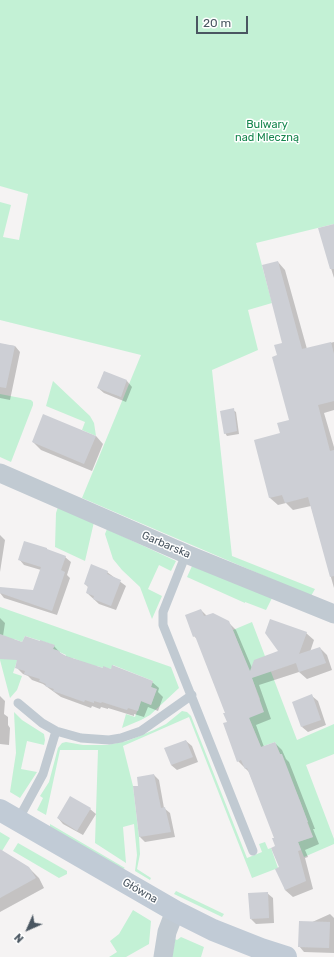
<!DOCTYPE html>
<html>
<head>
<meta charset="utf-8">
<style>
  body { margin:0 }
  #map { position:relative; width:334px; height:957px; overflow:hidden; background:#f5f3f3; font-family:Rubik,sans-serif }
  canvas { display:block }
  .north { position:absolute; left:8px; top:909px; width:40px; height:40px; -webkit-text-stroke:3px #fff; paint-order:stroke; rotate:225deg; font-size:11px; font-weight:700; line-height:16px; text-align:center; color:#4a5661 }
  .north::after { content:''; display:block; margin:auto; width:14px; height:18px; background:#4a5661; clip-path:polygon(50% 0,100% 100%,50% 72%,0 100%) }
  .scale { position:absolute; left:196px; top:16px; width:52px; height:18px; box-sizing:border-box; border:2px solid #4a5661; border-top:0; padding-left:5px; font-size:12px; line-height:14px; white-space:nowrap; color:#4a5661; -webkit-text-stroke:3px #fff; paint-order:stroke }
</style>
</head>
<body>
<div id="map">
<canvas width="334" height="957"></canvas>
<div class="north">N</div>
<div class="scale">20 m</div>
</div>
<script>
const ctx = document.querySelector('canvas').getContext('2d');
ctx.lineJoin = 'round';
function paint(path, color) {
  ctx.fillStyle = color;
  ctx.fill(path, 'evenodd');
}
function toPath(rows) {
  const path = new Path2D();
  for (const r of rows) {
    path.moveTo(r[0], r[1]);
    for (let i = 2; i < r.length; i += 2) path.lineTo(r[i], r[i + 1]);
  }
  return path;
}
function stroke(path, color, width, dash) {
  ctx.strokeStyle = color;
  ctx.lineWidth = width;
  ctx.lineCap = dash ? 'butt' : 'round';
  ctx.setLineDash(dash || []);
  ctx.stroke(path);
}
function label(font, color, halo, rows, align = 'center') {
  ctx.font = font + ' Rubik,sans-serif';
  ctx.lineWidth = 3;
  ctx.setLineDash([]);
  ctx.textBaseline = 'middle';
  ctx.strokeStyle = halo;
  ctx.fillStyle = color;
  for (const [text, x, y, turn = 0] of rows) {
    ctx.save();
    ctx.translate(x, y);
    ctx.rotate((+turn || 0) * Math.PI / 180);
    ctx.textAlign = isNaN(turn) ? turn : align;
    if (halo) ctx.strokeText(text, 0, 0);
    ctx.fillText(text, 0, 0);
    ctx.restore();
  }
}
paint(toPath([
  [0,0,334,0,334,224,256,243,272,303,248,310,258,350,212,370,232,556,315,589,311,596,82,498,141,355,0,320,0,202,11,205,3,237,19,240,28,194,0,186],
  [53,381,90,416,94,423,96,436,82,430,85,422,46,406],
  [0,394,31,400,33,402,33,405,11,462,0,457],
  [58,507,94,522,85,561,55,547,56,513],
  [107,529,176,561,171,571,159,565,148,589,162,596,152,619,140,587,122,570,113,559,105,534],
  [192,566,272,598,266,610,245,602,245,603,187,577],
  [0,607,171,667,179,688,150,715,141,720,122,728,126,714,135,717,141,701,151,705,156,690,151,687,153,681,113,665,111,669,103,667,103,668,97,666,96,668,73,658,72,659,65,657,66,655,53,649,54,645,25,636,22,642,14,639,8,654,18,658,13,673,22,676,17,690,10,698,0,660],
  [252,622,297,740,334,724,334,754,306,765,334,839,334,844,304,857,298,842,313,837,300,801,275,742,261,747,249,718,260,699,233,630],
  [182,711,187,712,191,716,247,858,262,852,259,844,265,842,268,849,271,848,278,868,252,878,189,717,123,746,133,786,139,837,140,854,137,869,151,878,150,880,135,871,137,855,134,824,123,827,126,863,95,843,98,750,60,750,46,815,37,810,43,798,40,796,49,782,58,748,62,743,66,742,83,745,107,745,127,741,154,730,166,724],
  [14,712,22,720,44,734,45,740,44,745,27,741,21,769,37,772,20,798,10,792,16,753],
  [50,824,125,868,121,870,50,829],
  [0,832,10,838,2,851,0,849],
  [18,843,67,871,67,874,59,878,13,851],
  [176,891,224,914,222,917,174,894],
  [133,910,151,921,149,944,126,957,109,957,117,952,110,941,119,934],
  [181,937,204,947,201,957,172,957,175,939,177,940]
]), '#c3f1d5');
paint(toPath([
  [334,225,334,278,319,229],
  [278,262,285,270,307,349,334,342,334,410,324,413,334,447,334,588,311,506,293,510,286,503,278,505,270,498,255,441,281,434,290,420,278,356,283,344],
  [0,344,15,346,20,352,10,400,0,398],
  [104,372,127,381,132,387,126,402,104,393,98,388],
  [233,410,236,412,239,434,227,436,225,433],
  [96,436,103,444,92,471,41,450,33,442],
  [0,535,5,540,0,572],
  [65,557,71,562,67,575,70,578,57,615,4,598,0,593,0,588,34,591,41,570,24,565,19,559],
  [107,572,126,586,116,610,99,604,87,593,89,588,85,584],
  [201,610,207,616,228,622,236,630,252,668,280,652,306,633,314,640,310,652,320,648,327,655,332,670,307,679,299,672,259,685,271,719,256,725,264,747,275,743,282,750,286,759,289,762,315,829,313,829,319,844,305,850,308,857,305,858,313,889,293,897,285,890,280,868,275,838,249,772,238,761,224,724,228,723,226,713,197,639,194,636],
  [0,618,5,623,3,636,23,643,54,646,62,655,103,669,152,682,159,688,158,692,163,697,158,711,148,707,144,717,134,714,134,716,108,708,108,709,101,707,100,709,92,706,91,708,61,697,43,684,32,680,28,676,23,674,16,667,18,661,9,654,0,654],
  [0,696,5,701,4,714,8,717,8,725,10,728,9,745,0,744],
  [312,696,318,701,326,725,308,732,302,727],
  [186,741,192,746,198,762,177,770,171,765],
  [154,775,159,780,164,808,170,813,175,837,145,842,140,837,134,787,139,786],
  [90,809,96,814,83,835,63,824,58,818],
  [0,850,29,868,39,878,44,888,0,912],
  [267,893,273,898,274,923,256,924,251,919],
  [330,914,334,918,334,953,304,952,299,946,299,928]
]), '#0003');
paint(toPath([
  [334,224,334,269,330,269,318,228],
  [278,261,302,349,331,342,334,354,334,401,318,405,330,451,334,450,334,576,330,577,308,497,285,503,282,495,269,498,254,440,280,433,277,423,289,420,272,357,277,355,274,345,282,343,262,265],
  [0,343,15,346,6,388,0,387],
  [104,371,127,380,121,397,97,388],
  [234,408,237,431,224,434,220,411],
  [43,414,96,436,84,464,32,442],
  [24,541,47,548,47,549,66,556,61,570,65,572,52,611,0,593,0,587,33,590,41,567,18,560],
  [91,564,108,571,107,574,121,580,111,606,93,599,94,596,86,593,88,586,84,584],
  [201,609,204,616,213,613,229,621,250,671,254,660,278,651,265,633,270,619,307,632,299,654,320,647,326,663,299,672,296,663,252,678,264,712,249,718,261,747,275,742,280,754,282,754,308,822,307,822,313,837,298,842,301,850,298,851,306,881,285,890,275,869,279,867,271,848,275,846,272,838,274,838,247,768,245,769,241,760,237,762,223,723,227,722,223,713,225,713,195,636,193,637,185,615],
  [0,634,22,642,25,636,40,641,40,640,55,645,53,649,60,651,59,652,66,656,103,668,103,666,111,669,112,665,153,681,151,687,157,689,151,705,141,701,138,711,128,708,127,710,102,702,101,703,94,701,94,703,85,700,84,702,53,691,54,689,45,686,46,684,39,681,40,679,24,674,25,671,15,668,17,660,0,659],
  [312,694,321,720,301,727,292,702],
  [186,740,193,757,171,765,164,748],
  [154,774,161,808,165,807,171,832,139,837,133,786,138,786,137,777],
  [70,796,91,808,77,831,57,818],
  [0,849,29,867,36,878,0,898],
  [268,892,269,918,250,919,248,893],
  [299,921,330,922,329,948,298,947]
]), '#cdcfd5');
stroke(toPath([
  [186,554,163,612,163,625,253,851],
  [18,703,42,723,56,731,81,738,109,740,121,738,141,731,192,695],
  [18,820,43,774,56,731]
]), '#c1cad2', 9);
stroke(toPath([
  [0,473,186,554,334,614],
  [163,957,167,932,175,911]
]), '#c1cad2', 19);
stroke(toPath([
  [0,810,175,911,213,930,261,949,286,957]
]), '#c1cbd6', 22);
label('11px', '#17864f', '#fff', [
  ["Bulwary",267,125],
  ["nad Mleczną",267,138]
]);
label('11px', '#4a5661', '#fff', [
  ["Garbarska",166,545,23],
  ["Główna",140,891,30]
]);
</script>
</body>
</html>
